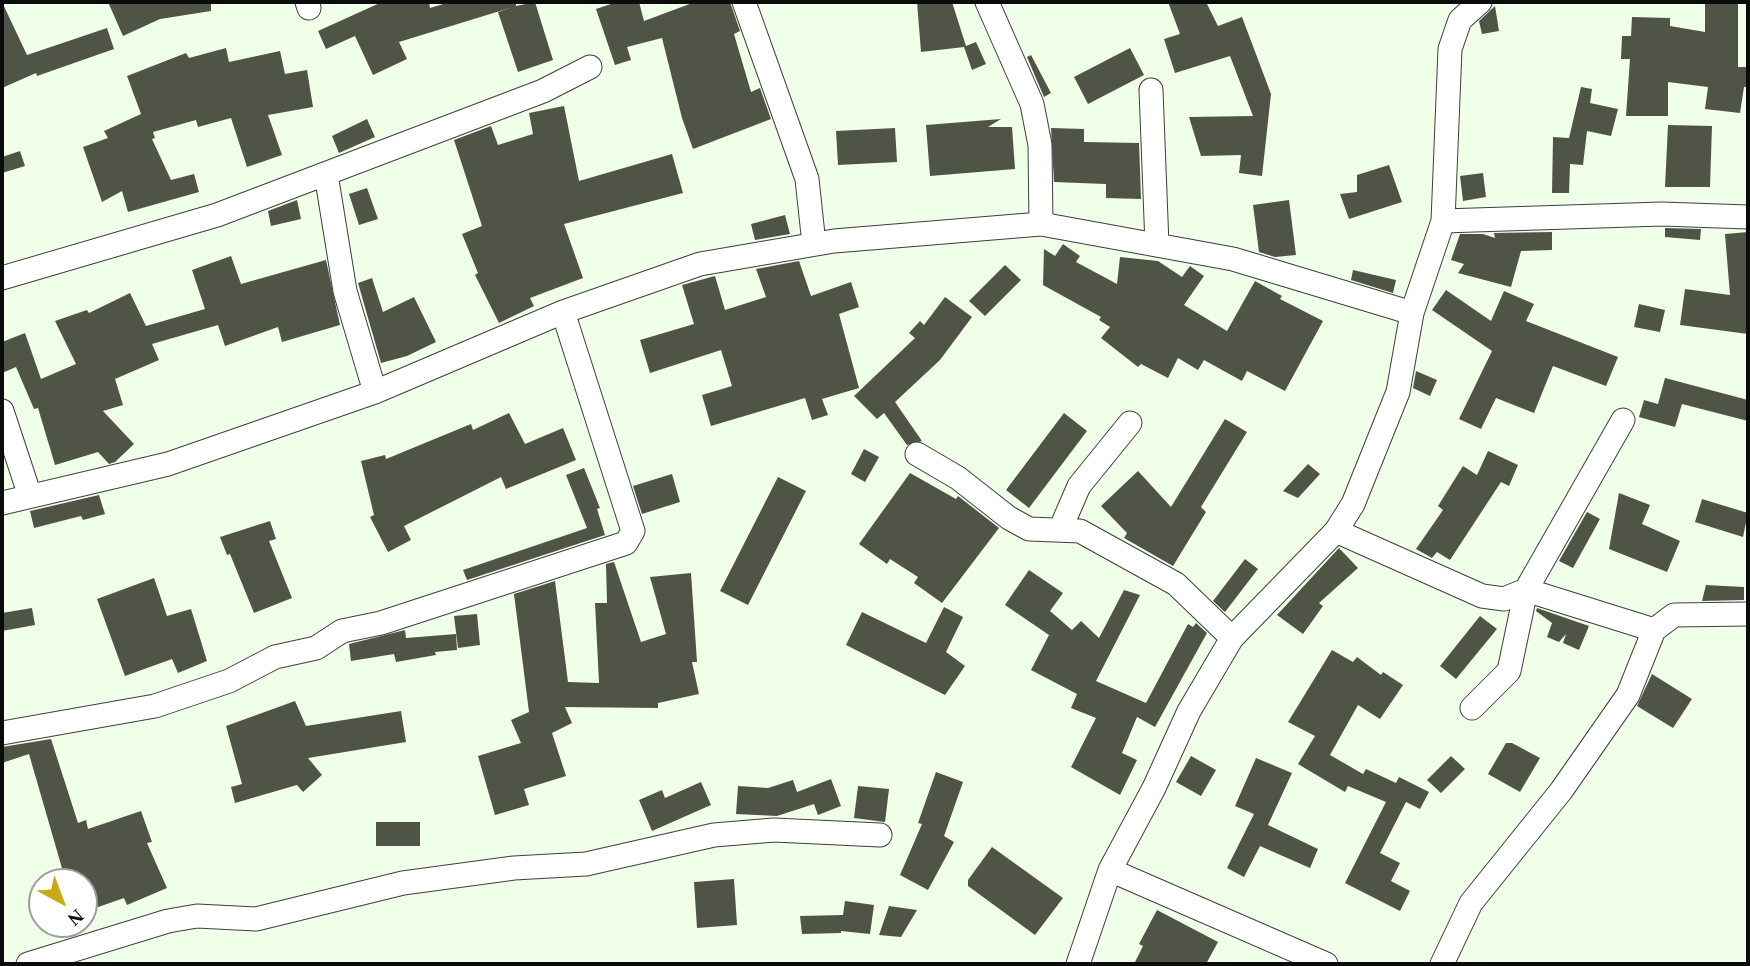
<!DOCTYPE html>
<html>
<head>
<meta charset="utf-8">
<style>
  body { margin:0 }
  #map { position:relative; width:1750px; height:966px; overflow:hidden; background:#f0ffe8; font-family:"Times New Roman",serif }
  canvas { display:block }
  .frame { position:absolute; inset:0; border:4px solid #0b0b0b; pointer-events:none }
  .north { position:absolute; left:28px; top:868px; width:70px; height:70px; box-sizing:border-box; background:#fff; border:2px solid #9d9d9d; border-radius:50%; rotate:139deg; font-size:19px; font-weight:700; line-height:28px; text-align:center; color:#0b0b0b }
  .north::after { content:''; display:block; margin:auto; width:24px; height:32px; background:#c7aa16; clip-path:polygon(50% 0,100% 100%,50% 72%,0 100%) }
</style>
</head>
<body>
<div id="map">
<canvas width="1750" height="966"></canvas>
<div class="frame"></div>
<div class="north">N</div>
</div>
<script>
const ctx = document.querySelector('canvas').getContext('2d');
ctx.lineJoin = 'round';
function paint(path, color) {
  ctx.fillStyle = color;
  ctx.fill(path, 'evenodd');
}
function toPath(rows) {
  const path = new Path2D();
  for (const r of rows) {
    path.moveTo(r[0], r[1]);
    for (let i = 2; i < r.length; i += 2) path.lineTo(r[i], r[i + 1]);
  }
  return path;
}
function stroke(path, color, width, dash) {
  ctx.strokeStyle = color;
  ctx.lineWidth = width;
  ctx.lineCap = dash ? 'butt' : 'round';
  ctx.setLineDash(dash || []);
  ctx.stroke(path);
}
paint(toPath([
  [2,2,27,55,107,28,114,49,37,76,36,73,2,88],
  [108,2,211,2,211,11,160,19,123,36],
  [382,2,429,2,430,8,450,2,516,2,516,6,535,2,553,60,518,72,498,12,513,7,399,42,407,59,373,75,355,36,326,49,318,31],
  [617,2,639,2,644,21,695,2,730,2,740,31,734,34,751,92,760,88,771,119,693,149,682,118,662,38,627,47,631,60,615,65,596,9],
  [917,2,952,2,966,46,976,42,986,64,972,70,964,47,921,52],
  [1168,2,1206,2,1218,26,1242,17,1271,94,1262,176,1239,173,1241,155,1201,156,1189,117,1253,116,1230,56,1175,73,1164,39,1180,34],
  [1705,2,1738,2,1738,67,1748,67,1748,87,1744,87,1740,113,1705,109,1708,87,1668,82,1668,116,1626,116,1630,59,1621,59,1622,36,1631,36,1632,17,1670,18,1670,26,1705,32],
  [1495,6,1499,31,1482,34,1479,21],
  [226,48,229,62,280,51,285,74,307,70,313,107,268,115,282,155,247,167,231,118,198,127,196,120,153,132,155,138,152,139,171,180,194,174,199,192,128,212,122,191,102,202,83,147,108,138,104,131,141,114,127,76,186,53,189,58],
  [1130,48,1144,75,1088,104,1074,77],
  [1031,55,1051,93,1044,97,1027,57],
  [1581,87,1592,89,1590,103,1618,109,1611,136,1587,131,1583,165,1570,164,1569,193,1552,193,1553,137,1569,138],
  [564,106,579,181,672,154,683,193,564,224,583,278,530,298,534,306,499,323,475,275,478,273,462,234,482,226,454,140,491,126,498,145,533,134,529,113],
  [367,119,375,137,339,153,332,136],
  [1001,119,988,127,1012,127,1015,169,930,176,926,125],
  [1668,125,1712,126,1710,187,1665,187],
  [895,128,897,162,838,165,836,131],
  [1051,128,1084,129,1084,142,1139,143,1141,199,1106,198,1106,184,1054,182],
  [20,151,25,166,2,173,2,157],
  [1389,165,1402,202,1349,219,1340,194,1357,192,1357,175],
  [1483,173,1486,197,1463,201,1460,176],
  [367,188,378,219,359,225,349,194],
  [297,200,301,219,271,226,268,211],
  [1289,200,1296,255,1275,257,1259,252,1253,205],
  [785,215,790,234,755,240,751,224],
  [1665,228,1701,229,1700,240,1665,237],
  [1552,232,1552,250,1521,251,1511,287,1458,273,1464,264,1451,260,1460,234,1483,234,1495,238,1494,233],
  [1748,232,1748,334,1680,325,1685,289,1730,295,1725,234],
  [1063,244,1080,256,1076,262,1117,284,1120,257,1158,261,1182,277,1190,266,1204,276,1184,305,1227,331,1255,281,1282,296,1280,299,1323,321,1285,391,1247,371,1242,381,1204,360,1198,370,1178,358,1168,378,1141,364,1138,367,1101,338,1110,327,1099,320,1101,317,1043,285,1044,249,1055,256],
  [231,256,241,284,326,260,340,325,282,342,278,327,225,346,218,325,152,344,159,360,115,379,123,405,103,411,134,444,115,462,109,464,98,452,55,465,38,408,34,409,16,367,2,373,2,342,25,333,41,379,76,364,55,321,87,310,89,313,130,293,146,326,205,309,192,270],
  [799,261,811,296,851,282,859,307,839,314,859,388,822,399,828,415,812,420,805,398,711,426,702,395,732,386,721,350,650,373,640,340,694,324,682,285,715,276,725,310,766,297,756,269],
  [1005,265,1021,280,985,316,969,301],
  [1353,270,1396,280,1393,293,1351,280],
  [372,278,383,312,414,297,436,342,407,356,381,363,358,283],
  [1446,290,1491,321,1504,291,1534,304,1526,321,1618,357,1606,386,1553,366,1534,413,1496,398,1481,429,1459,419,1492,351,1432,310],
  [945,297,972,317,940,360,895,402,922,441,907,445,884,413,877,419,854,396,915,338,909,333,920,321,924,325],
  [1639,304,1665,310,1660,332,1634,327],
  [1416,371,1437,380,1430,396,1413,388],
  [1665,378,1748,400,1748,421,1682,404,1675,427,1639,417,1644,400,1658,404],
  [509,413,525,444,563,428,576,460,506,489,501,477,404,526,411,540,388,552,370,517,374,515,361,461,385,455,386,459,471,424,473,430],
  [1064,413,1087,431,1029,508,1006,490],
  [1225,419,1247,432,1201,507,1206,512,1173,566,1124,538,1127,533,1101,506,1138,471,1171,507],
  [864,449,879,457,865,482,851,474],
  [1488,451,1518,465,1509,486,1501,482,1450,560,1437,552,1432,558,1416,549,1443,510,1438,506,1463,466,1477,475],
  [1308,464,1320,474,1298,498,1283,491],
  [584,468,600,508,597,509,605,535,467,580,463,570,587,528,566,475],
  [910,473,956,499,958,496,999,528,942,603,914,583,918,577,890,559,887,564,859,544],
  [672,474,680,502,642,514,633,486],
  [778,477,806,491,748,605,720,591],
  [1619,493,1650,505,1642,524,1680,541,1667,572,1609,549],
  [99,495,105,514,83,520,81,516,34,528,30,511],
  [1702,499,1748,513,1743,537,1695,522],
  [1587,512,1600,519,1573,568,1559,561],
  [270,521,276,539,269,541,292,598,254,613,230,554,227,555,220,537],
  [1339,548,1358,568,1319,603,1323,606,1303,634,1277,615],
  [1245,559,1258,569,1225,612,1213,601],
  [614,562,641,642,666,634,650,577,691,573,697,662,692,662,699,694,658,703,658,708,565,707,572,723,552,733,566,776,524,789,529,805,495,815,478,756,521,743,511,720,529,712,514,594,555,581,568,682,599,683,595,603,607,603,606,564],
  [1029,570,1063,593,1050,611,1072,630,1081,621,1099,638,1124,590,1140,595,1096,681,1146,703,1188,624,1193,627,1196,623,1207,633,1155,727,1137,717,1122,753,1137,760,1120,795,1071,767,1096,718,1071,708,1077,694,1031,670,1049,635,1005,605],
  [154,578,167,616,191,609,207,661,178,673,172,659,125,676,97,599],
  [1706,585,1744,587,1744,600,1702,601],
  [944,607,963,617,946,652,965,666,945,695,846,645,862,612,926,643],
  [32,608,35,625,2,631,2,613],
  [1537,608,1589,626,1579,650,1563,643,1566,634,1559,642,1547,637,1552,623,1536,611],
  [477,614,480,645,458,648,454,616],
  [1480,616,1497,629,1456,679,1440,666],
  [405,630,406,638,456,634,457,650,435,652,436,655,396,662,394,654,351,661,349,644],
  [1332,650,1353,662,1357,657,1381,675,1383,672,1403,685,1380,719,1358,705,1330,755,1363,774,1366,769,1396,783,1399,777,1429,792,1420,809,1406,802,1380,853,1400,863,1391,881,1410,891,1400,911,1345,883,1386,802,1348,786,1345,792,1298,764,1315,736,1288,722],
  [1652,674,1692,699,1673,728,1637,706],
  [295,701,306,726,401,711,406,742,308,758,322,775,303,792,297,785,235,803,231,787,242,784,226,726],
  [51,739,78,823,86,820,88,829,141,811,152,842,147,843,167,888,127,905,124,898,84,912,84,882,66,882,29,754,2,763,2,747],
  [1506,743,1512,743,1540,758,1520,792,1488,774],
  [1191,756,1216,770,1201,796,1176,782],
  [1451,756,1465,769,1441,793,1427,780],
  [1256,758,1292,773,1268,825,1318,849,1310,868,1260,846,1244,877,1227,868,1254,814,1235,806],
  [936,772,963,782,944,836,954,842,928,890,900,875,922,824,918,823],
  [831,779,841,806,818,815,814,804,777,816,736,814,738,786,768,788,793,780,797,792],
  [701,782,711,805,652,831,639,800,662,790,665,798],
  [858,786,889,789,885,822,854,818],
  [376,822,420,822,420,846,376,846],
  [992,847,1063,898,1035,935,968,886,968,880],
  [734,879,737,925,697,928,694,882],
  [845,901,874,905,870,934,841,931,841,933,802,934,800,916,843,915],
  [889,906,917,910,901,937,879,935],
  [1157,910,1218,942,1206,964,1134,964,1143,946,1139,944]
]), '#505446');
const street = toPath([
  [307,2,309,8],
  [744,2,807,179,814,244],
  [987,2,1032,104,1040,145,1041,224],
  [1151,90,1157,245],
  [326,174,345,291,375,392],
  [1443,221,1662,214,1748,217],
  [2,278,217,215,543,91,590,67],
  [2,411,30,496],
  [917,454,958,478,1009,518,1029,529,1080,531,1176,584,1232,638],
  [2,503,168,464,375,392,563,312,700,264,834,241,1041,224,1233,259,1412,313],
  [1060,530,1079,486,1130,423],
  [1336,531,1482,596,1504,599,1526,590,1654,630],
  [1472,708,1509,671,1526,590,1623,420],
  [2,733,155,706,229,681,275,657,316,648,342,631,381,623,626,543,633,531,563,312],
  [1110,870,1326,964],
  [28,964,168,921,197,916,256,919,403,883,514,868,586,864,714,835,774,830,880,835],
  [1078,964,1110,870,1154,788,1189,711,1232,638,1336,531,1353,504,1398,392,1412,313,1443,221,1450,49,1460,20,1480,2],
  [1442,964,1471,903,1561,791,1628,695,1654,630,1674,615,1748,614]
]);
stroke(street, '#3e3e3e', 25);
stroke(street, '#fff', 23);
</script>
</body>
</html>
